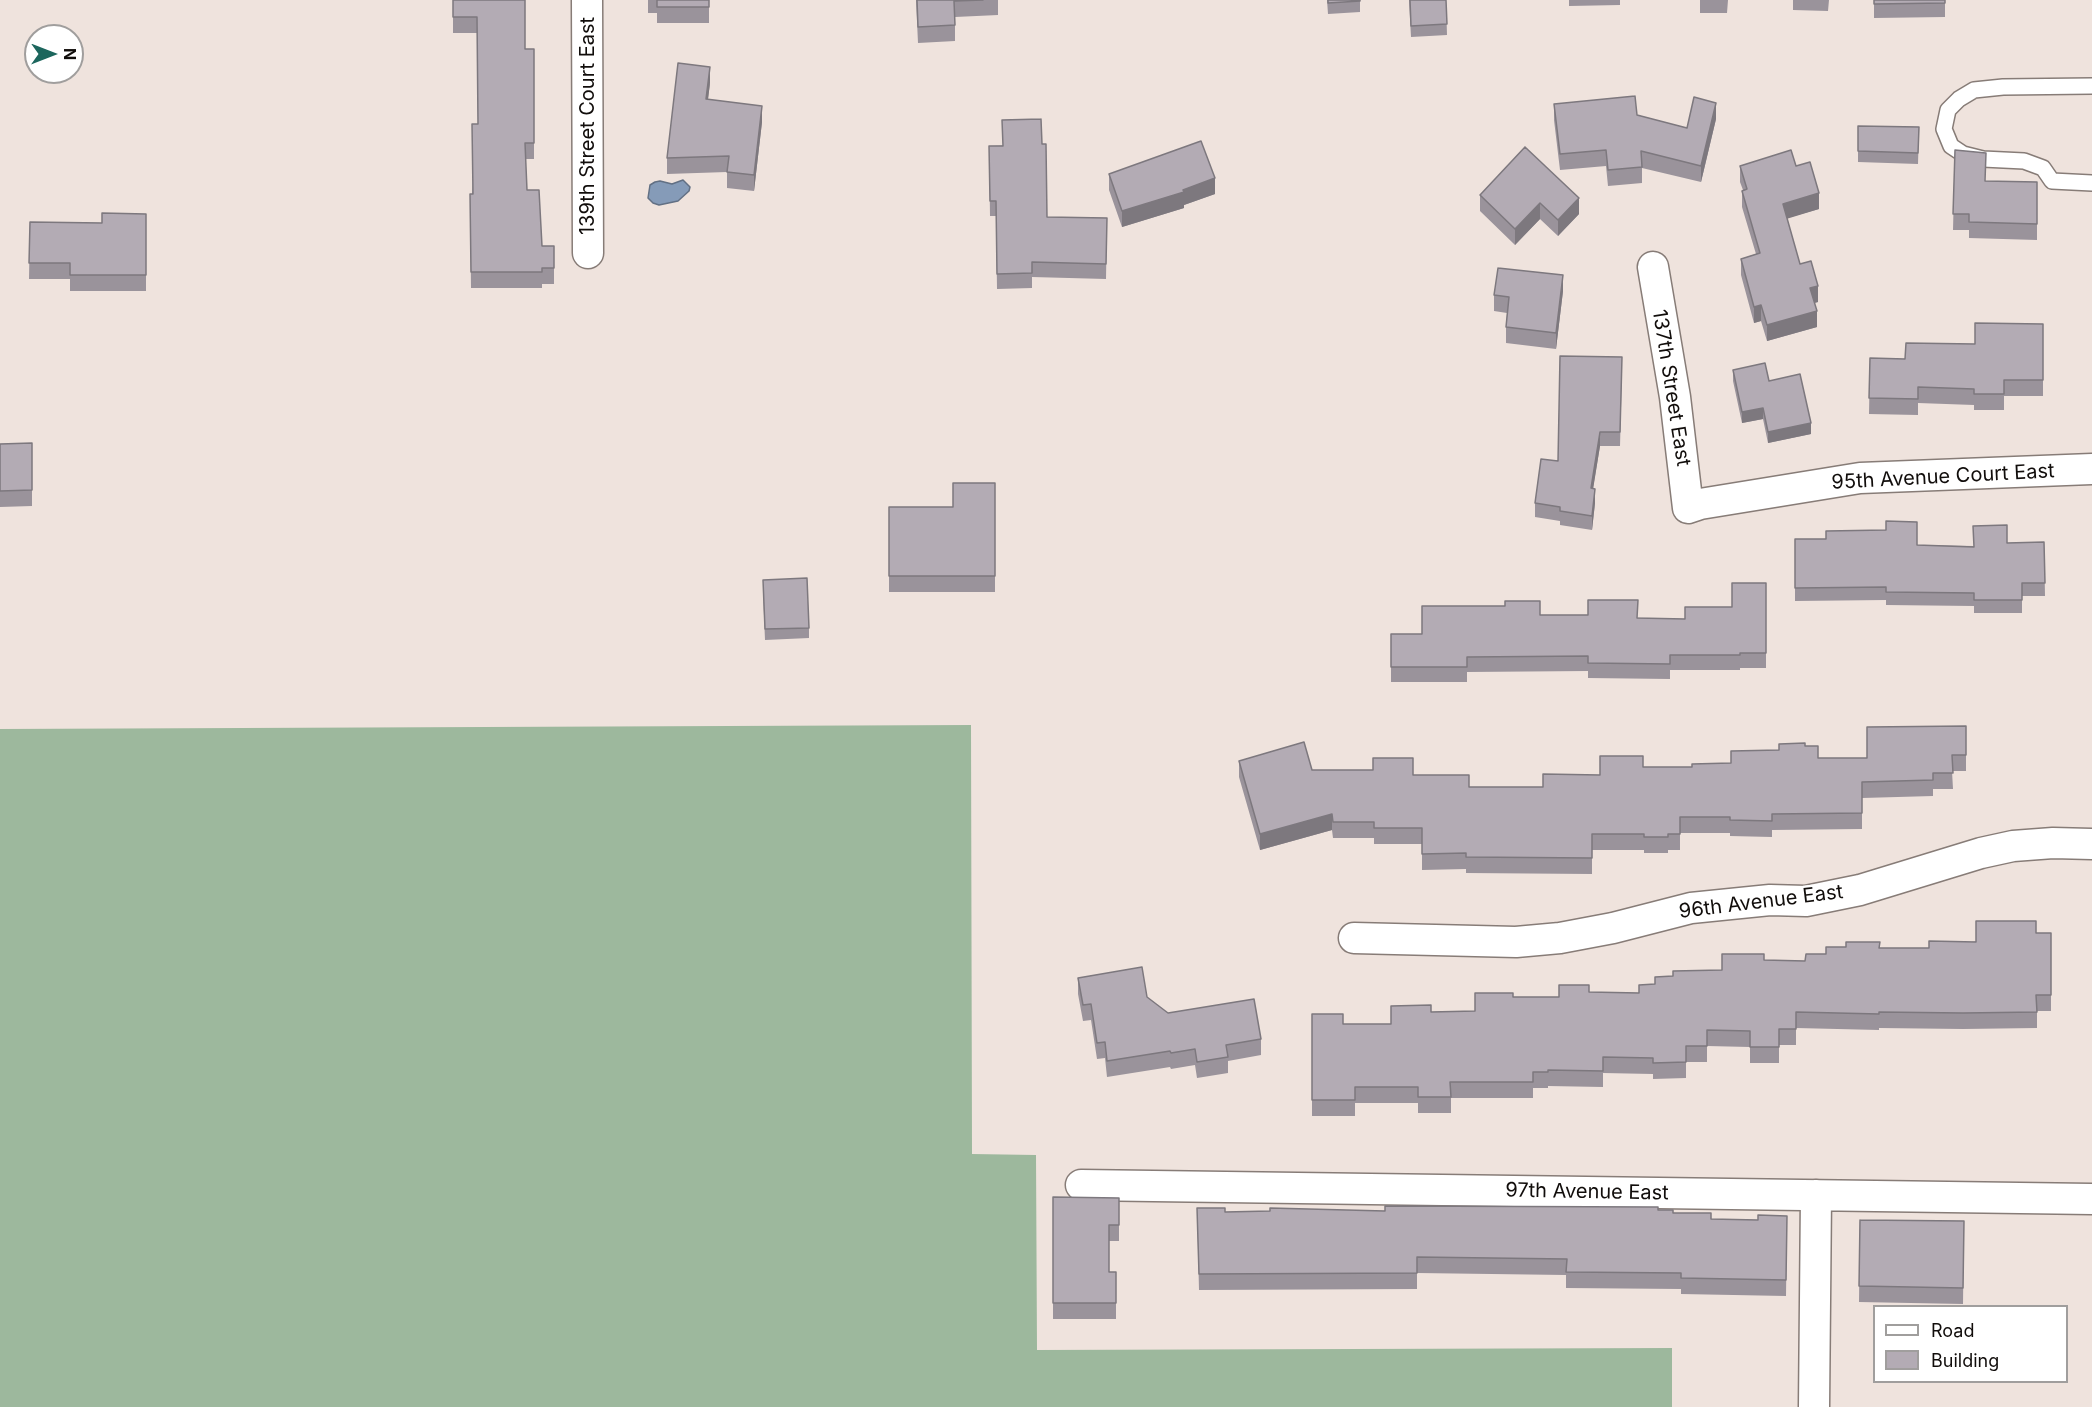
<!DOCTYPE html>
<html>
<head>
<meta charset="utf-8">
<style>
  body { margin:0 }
  #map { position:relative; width:2092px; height:1407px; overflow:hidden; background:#efe3dd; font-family:Inter,sans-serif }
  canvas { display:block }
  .legend { position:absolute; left:1873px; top:1305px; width:195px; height:78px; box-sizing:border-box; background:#fff; border:2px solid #a09e9d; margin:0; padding:8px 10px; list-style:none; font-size:18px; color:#110d0b }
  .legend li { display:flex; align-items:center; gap:12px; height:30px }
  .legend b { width:30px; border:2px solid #a09e9d }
  .north { position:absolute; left:24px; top:24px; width:60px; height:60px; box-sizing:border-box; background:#fff; border:2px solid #a09e9d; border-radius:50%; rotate:90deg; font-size:16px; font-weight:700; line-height:24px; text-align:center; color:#110d0b }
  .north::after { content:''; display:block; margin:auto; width:21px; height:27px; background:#1c665d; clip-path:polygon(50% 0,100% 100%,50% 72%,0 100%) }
</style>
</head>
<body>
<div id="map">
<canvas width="2092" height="1407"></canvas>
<ul class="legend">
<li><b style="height:8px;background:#fff"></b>Road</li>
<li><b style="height:16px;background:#b3abb4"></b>Building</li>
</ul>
<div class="north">N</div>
</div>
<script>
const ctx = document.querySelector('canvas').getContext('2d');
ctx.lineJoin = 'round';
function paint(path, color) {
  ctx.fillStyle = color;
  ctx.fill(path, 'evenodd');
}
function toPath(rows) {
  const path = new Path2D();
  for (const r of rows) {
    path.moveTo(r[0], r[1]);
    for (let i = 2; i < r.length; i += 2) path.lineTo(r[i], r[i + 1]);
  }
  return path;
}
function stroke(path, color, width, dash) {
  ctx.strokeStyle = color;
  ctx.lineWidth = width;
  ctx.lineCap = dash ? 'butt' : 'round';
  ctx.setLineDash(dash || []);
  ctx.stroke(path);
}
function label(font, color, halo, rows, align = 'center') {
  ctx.font = font + ' Inter,sans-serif';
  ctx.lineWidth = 4.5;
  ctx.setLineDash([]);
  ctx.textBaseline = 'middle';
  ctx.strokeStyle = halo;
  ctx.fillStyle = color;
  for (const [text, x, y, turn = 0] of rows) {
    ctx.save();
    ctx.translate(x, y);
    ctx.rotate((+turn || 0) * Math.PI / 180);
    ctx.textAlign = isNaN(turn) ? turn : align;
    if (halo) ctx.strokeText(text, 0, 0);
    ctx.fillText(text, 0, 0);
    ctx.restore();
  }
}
paint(toPath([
  [971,725,972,1154,1036,1155,1037,1350,1672,1348,1672,1407,0,1407,0,729]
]), '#9db89d');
const water = toPath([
  [683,180,690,187,689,191,678,201,659,205,653,203,648,198,650,185,655,182,660,181,672,184,683,180]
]);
paint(water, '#859bb8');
stroke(water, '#627084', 1.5);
const service = toPath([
  [2092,86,2003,87,1974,90,1959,99,1948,110,1944,129,1951,146,1963,154,1983,159,2024,161,2043,168,2052,181,2092,183]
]);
const minor = toPath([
  [587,0,588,253],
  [1653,267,1675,397,1688,508,1700,504,1860,478,2092,469],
  [1354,938,1516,942,1560,938,1613,928,1691,908,1770,900,1806,901,1860,890,1981,853,2013,846,2053,843,2092,844],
  [1081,1185,2092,1199],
  [1814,1407,1816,1195]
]);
stroke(service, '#877c77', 18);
stroke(minor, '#877c77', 33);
stroke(service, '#fff', 15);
stroke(minor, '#fff', 30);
paint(toPath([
  [453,0,525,49,534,49,534,159,525,159,527,190,542,246,554,246,554,284,542,284,542,288,471,288,470,194,472,194,478,124,477,33,453,33],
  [648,0,709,0,709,23,657,23,657,13,648,13],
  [916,0,998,0,998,15,955,17,955,41,918,43],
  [1327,0,1360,0,1360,12,1328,14],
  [1409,0,1446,0,1447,35,1411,37],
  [1569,0,1620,0,1620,5,1569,6],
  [1700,0,1728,0,1727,13,1700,13],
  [1793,0,1829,0,1828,11,1793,10],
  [1874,0,1945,0,1945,17,1874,18],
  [710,83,708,99,762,122,754,191,727,188,727,172,667,174,667,158],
  [1554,104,1637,115,1687,128,1716,119,1701,182,1642,168,1642,183,1608,186,1606,166,1560,170,1554,120],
  [1858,126,1919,127,1918,164,1858,162],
  [1042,144,1047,217,1107,218,1106,279,1032,277,1032,288,997,289,996,216,990,216,989,146],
  [1525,147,1579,214,1558,236,1540,219,1515,245,1480,211,1480,195],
  [1955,150,1985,181,2037,182,2037,240,1969,238,1969,230,1953,230],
  [1740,166,1796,166,1819,209,1787,218,1800,264,1818,302,1814,303,1817,327,1767,341,1761,321,1754,323,1741,275,1741,259,1756,254,1742,207,1742,191,1743,190,1740,182],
  [1109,174,1215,194,1184,205,1184,208,1122,227,1109,190],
  [146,214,146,291,70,291,70,279,29,279,30,222,102,223],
  [1563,291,1556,349,1506,343,1506,327,1507,313,1494,311,1494,295],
  [2043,324,2043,396,2004,396,2004,410,1974,410,1974,405,1918,403,1918,415,1869,414,1870,358,1905,359,1975,344],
  [1733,370,1769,381,1811,434,1768,443,1763,419,1742,423,1733,381],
  [1622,371,1620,446,1600,446,1593,488,1595,503,1592,530,1560,525,1560,521,1535,517,1535,503,1558,461],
  [32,443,32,506,0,507,0,444],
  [995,483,995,592,889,592,889,507,953,507],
  [1795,539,1917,545,1974,546,2007,543,2044,542,2045,596,2022,596,2022,613,1974,613,1974,606,1886,605,1886,600,1795,601],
  [1766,583,1766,668,1740,668,1740,670,1670,670,1670,679,1588,678,1588,671,1467,672,1467,682,1391,682,1391,634,1422,634,1540,615,1685,619,1732,607],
  [763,591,809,628,809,638,765,640],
  [1966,726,1966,771,1952,771,1953,789,1933,789,1933,796,1862,798,1862,829,1772,830,1772,837,1730,836,1730,833,1680,833,1680,850,1668,850,1668,853,1644,853,1644,850,1592,850,1592,874,1466,873,1466,869,1422,870,1422,844,1374,844,1374,838,1333,838,1332,830,1260,850,1239,777,1239,761,1312,770,1413,775,1469,787,1543,787,1600,775,1643,767,1692,767,1731,763,1779,750,1805,746,1818,758,1867,758],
  [2036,933,2051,933,2051,1011,2037,1011,2037,1028,1963,1029,1879,1028,1879,1030,1796,1028,1796,1045,1779,1045,1779,1063,1750,1063,1750,1047,1707,1046,1707,1062,1686,1062,1686,1078,1653,1079,1653,1074,1603,1073,1603,1087,1548,1086,1548,1088,1533,1088,1533,1098,1451,1098,1451,1113,1418,1113,1418,1103,1355,1103,1355,1116,1312,1116,1312,1014,1343,1024,1391,1024,1431,1012,1475,1011,1513,997,1559,997,1589,992,1639,993,1655,984,1673,976,1722,970,1764,960,1805,961,1826,954,1879,948,1929,948],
  [1078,978,1147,997,1168,1013,1261,1039,1261,1055,1228,1061,1228,1073,1197,1078,1195,1065,1171,1069,1170,1067,1107,1077,1105,1058,1097,1059,1091,1020,1083,1021,1078,994],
  [1053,1197,1119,1198,1119,1241,1109,1241,1109,1272,1116,1272,1116,1319,1053,1319],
  [1197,1208,1225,1212,1658,1210,1711,1219,1758,1220,1787,1216,1786,1296,1681,1294,1681,1289,1566,1288,1566,1275,1417,1273,1417,1289,1199,1290],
  [1860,1220,1964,1221,1963,1304,1859,1302]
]), '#9a939b');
paint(toPath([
  [710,67,710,83,706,115,706,99],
  [1716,103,1716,119,1701,182,1701,166],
  [762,106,762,122,754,191,754,175],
  [1215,178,1215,194,1184,205,1184,208,1122,227,1122,211],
  [1819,193,1819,209,1783,220,1783,204],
  [1579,198,1579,214,1558,236,1558,220],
  [1540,203,1540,219,1515,245,1515,229],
  [1563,275,1563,291,1556,349,1556,333],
  [1818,286,1818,302,1810,304,1810,288],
  [1761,305,1761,321,1754,323,1754,307],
  [1817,311,1817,327,1767,341,1767,325],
  [1763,408,1763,419,1742,423,1742,412],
  [1811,423,1811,434,1768,443,1768,432],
  [1600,432,1600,446,1591,502,1591,488],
  [1595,489,1595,503,1592,530,1592,516],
  [1332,814,1332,830,1260,850,1260,834]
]), '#7d787e');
const building = toPath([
  [453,0,525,0,525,49,534,49,534,143,525,143,527,190,539,190,542,246,554,246,554,268,542,268,542,272,471,272,470,194,473,194,472,124,478,124,477,17,453,17,453,0],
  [657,0,709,0,709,7,657,7,657,0],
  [917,0,983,0,954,1,955,25,918,27,917,0],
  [1328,0,1360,0,1360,1,1328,3,1328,0],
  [1410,0,1446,0,1447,24,1411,26,1410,0],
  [1874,0,1945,0,1945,3,1874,4,1874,0],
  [678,63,710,67,706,99,762,106,754,175,727,172,729,156,667,158,678,63],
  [1635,96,1637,115,1687,128,1694,97,1716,103,1701,166,1641,151,1642,167,1608,170,1606,150,1560,154,1554,104,1635,96],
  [1041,119,1042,144,1046,144,1047,217,1107,218,1106,264,1032,262,1032,273,997,274,996,201,990,201,989,146,1003,146,1002,120,1041,119],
  [1858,126,1919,127,1918,153,1858,151,1858,126],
  [1201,141,1215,178,1183,190,1184,192,1122,211,1109,174,1201,141],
  [1525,147,1579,198,1558,220,1540,203,1515,229,1480,195,1525,147],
  [1791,150,1796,166,1810,162,1819,193,1783,204,1800,264,1811,261,1818,286,1810,288,1817,311,1767,325,1761,305,1754,307,1741,259,1760,253,1742,191,1747,189,1740,166,1791,150],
  [1955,150,1986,153,1985,181,2037,182,2037,224,1969,222,1969,214,1953,214,1955,150],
  [102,213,146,214,146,275,70,275,70,263,29,263,30,222,102,223,102,213],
  [1498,268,1563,275,1556,333,1506,327,1509,297,1494,295,1498,268],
  [1975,323,2043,324,2043,380,2004,380,2004,394,1974,394,1974,389,1918,387,1918,399,1869,398,1870,358,1905,359,1906,343,1975,344,1975,323],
  [1560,356,1622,357,1620,432,1600,432,1591,488,1595,489,1592,516,1560,511,1560,507,1535,503,1541,459,1558,461,1560,356],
  [1765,363,1769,381,1800,374,1811,423,1768,432,1763,408,1742,412,1733,370,1765,363],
  [32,443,32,490,0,491,0,444,32,443],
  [953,483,995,483,995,576,889,576,889,507,953,507,953,483],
  [1886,521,1917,522,1917,545,1974,547,1973,526,2007,525,2007,543,2044,542,2045,583,2022,583,2022,600,1974,600,1974,593,1886,592,1886,587,1795,588,1795,539,1826,539,1826,531,1886,530,1886,521],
  [807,578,809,628,765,629,763,580,807,578],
  [1732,583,1766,583,1766,653,1740,653,1740,655,1670,655,1670,664,1588,663,1588,656,1467,657,1467,667,1391,667,1391,634,1422,634,1422,606,1505,606,1505,601,1540,601,1540,615,1588,615,1588,600,1638,600,1637,618,1685,619,1685,607,1732,607,1732,583],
  [1966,726,1966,755,1952,755,1953,773,1933,773,1933,780,1862,782,1862,813,1772,814,1772,821,1730,820,1730,817,1680,817,1680,834,1668,834,1668,837,1644,837,1644,834,1592,834,1592,858,1466,857,1466,853,1422,854,1422,828,1374,828,1374,822,1333,822,1332,814,1260,834,1239,761,1304,742,1312,770,1373,770,1373,758,1413,758,1413,775,1469,775,1469,787,1543,787,1543,774,1600,775,1600,756,1643,756,1643,767,1692,767,1692,764,1731,763,1731,751,1779,750,1779,744,1805,743,1805,746,1818,746,1818,758,1867,758,1867,727,1966,726],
  [1976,921,2036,921,2036,933,2051,933,2051,995,2036,995,2037,1012,1963,1013,1879,1012,1879,1014,1796,1012,1796,1029,1779,1029,1779,1047,1750,1047,1750,1031,1707,1030,1707,1046,1686,1046,1686,1062,1653,1063,1653,1058,1603,1057,1603,1071,1548,1070,1548,1072,1533,1072,1533,1082,1450,1082,1451,1097,1418,1097,1418,1087,1355,1087,1355,1100,1312,1100,1312,1014,1343,1014,1343,1024,1391,1024,1391,1006,1431,1005,1431,1012,1475,1011,1475,993,1513,993,1513,997,1559,997,1559,985,1589,985,1589,992,1639,993,1639,985,1655,984,1655,977,1673,976,1673,971,1722,970,1722,954,1764,954,1764,960,1805,961,1806,954,1826,954,1826,947,1846,947,1846,942,1880,942,1879,948,1929,948,1929,941,1976,942,1976,921],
  [1142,967,1147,997,1168,1013,1254,999,1261,1039,1226,1045,1228,1057,1197,1062,1195,1049,1171,1053,1170,1051,1107,1061,1105,1042,1097,1043,1091,1004,1083,1005,1078,978,1142,967],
  [1053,1197,1119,1198,1119,1225,1109,1225,1109,1272,1116,1272,1116,1303,1053,1303,1053,1197],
  [1385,1206,1658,1207,1658,1210,1673,1210,1673,1213,1711,1213,1711,1219,1758,1220,1758,1215,1787,1216,1786,1280,1681,1278,1681,1273,1566,1272,1567,1259,1417,1257,1417,1273,1199,1274,1197,1208,1225,1208,1225,1212,1270,1211,1270,1208,1385,1211,1385,1206],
  [1860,1220,1964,1221,1963,1288,1859,1286,1860,1220]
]);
paint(building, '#b3abb4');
stroke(building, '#7d787e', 1.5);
label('20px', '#110d0b', '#fff', [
  ["139th Street Court East",588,126,-90],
  ["137th Street East",1671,388,81],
  ["95th Avenue Court East",1943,477,-3],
  ["96th Avenue East",1761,902,-7],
  ["97th Avenue East",1587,1192,1]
]);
</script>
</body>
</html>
